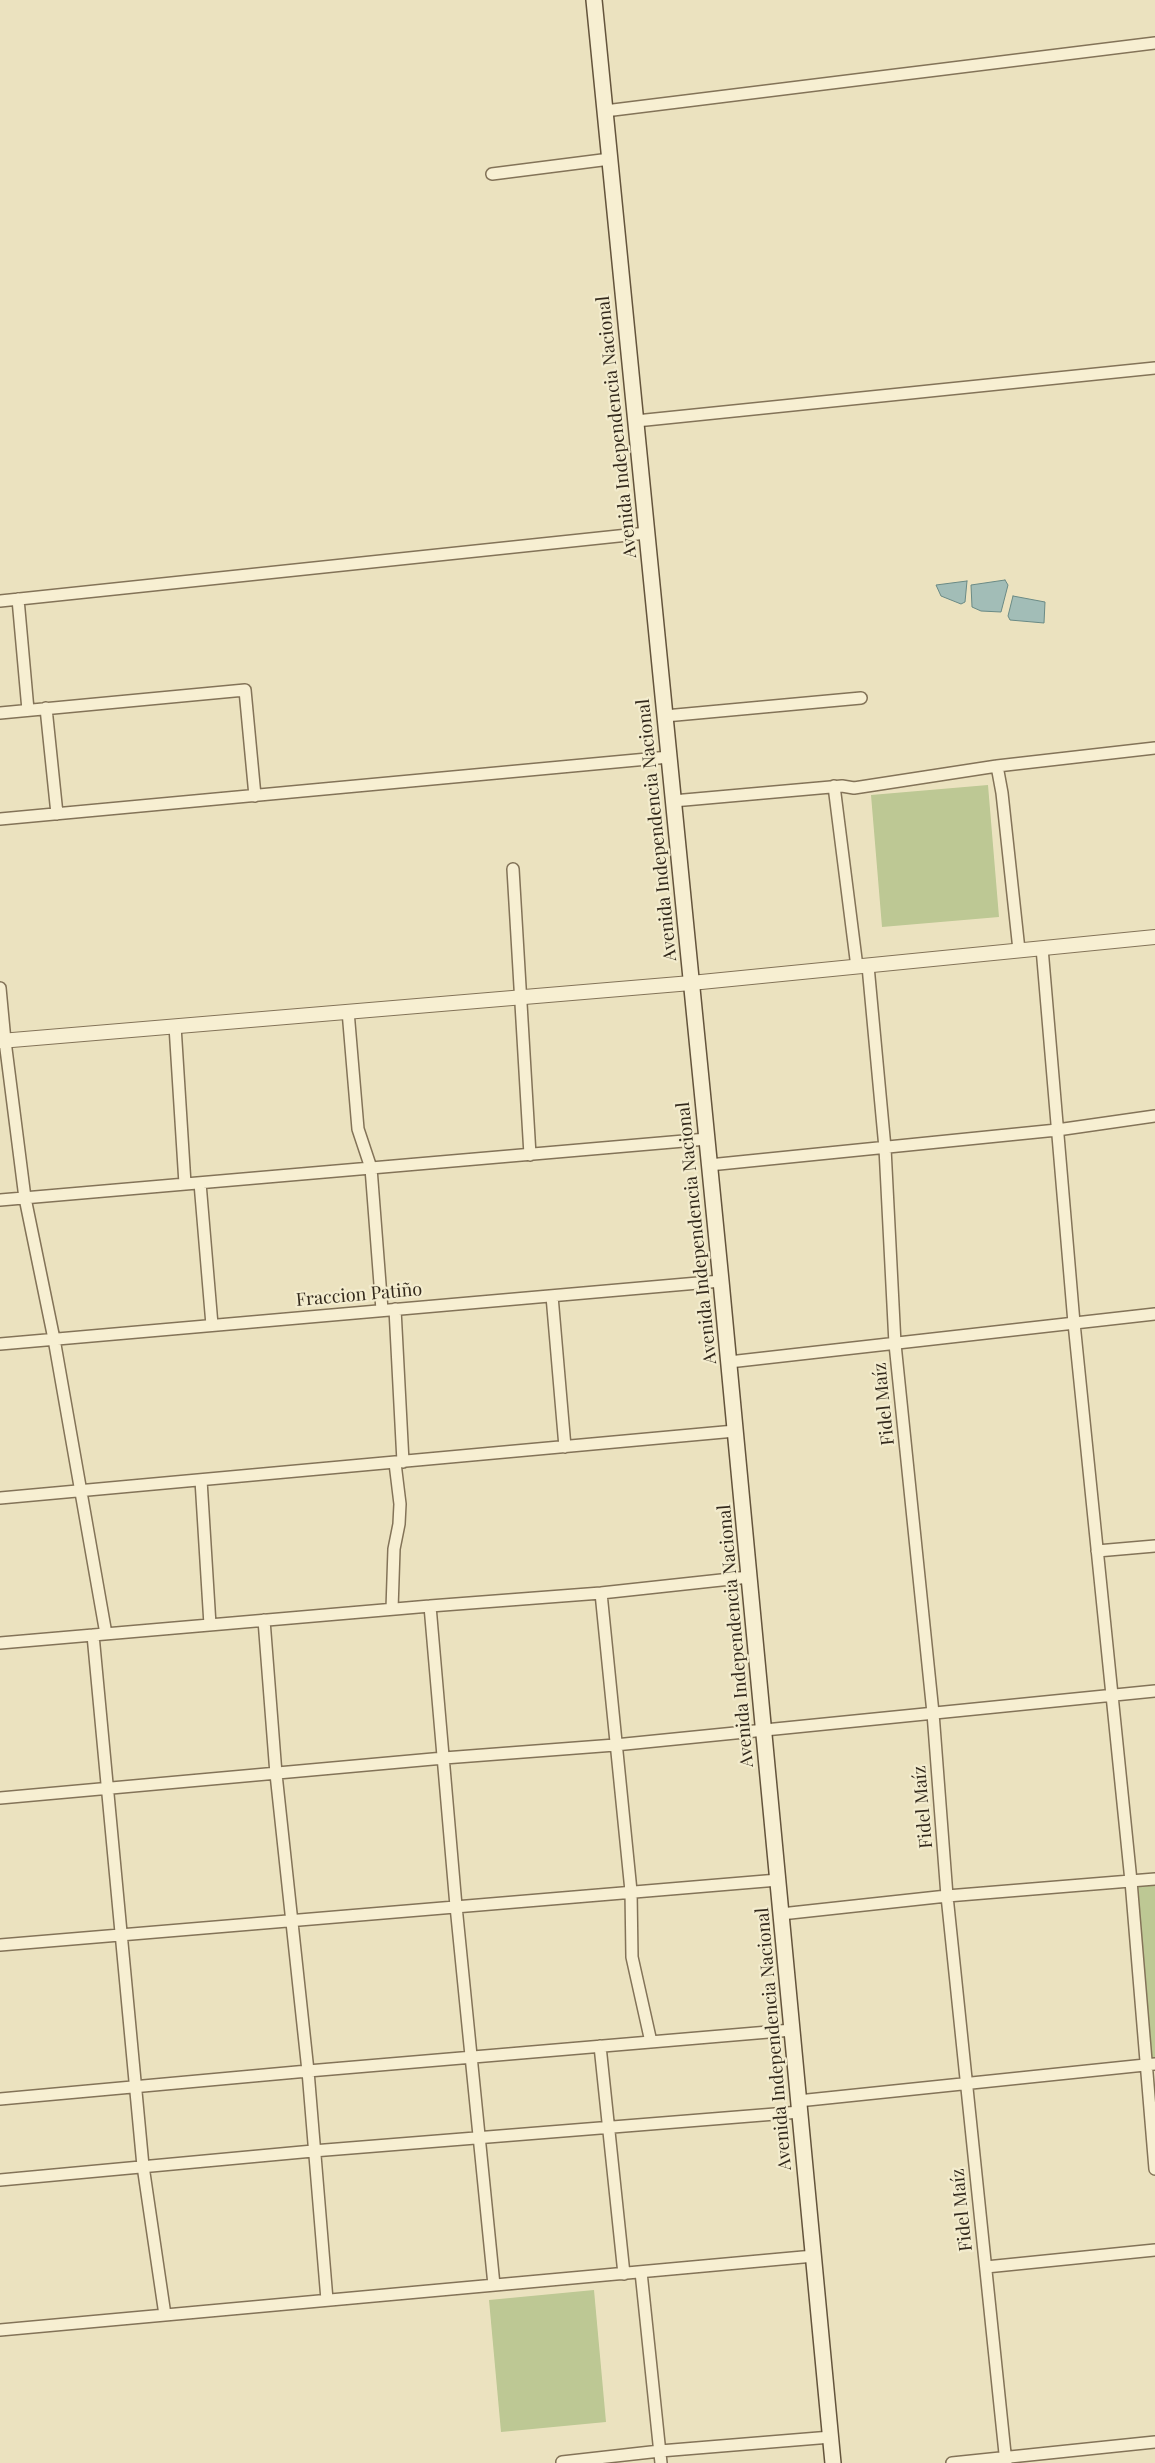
<!DOCTYPE html>
<html>
<head>
<meta charset="utf-8">
<style>
  body { margin:0 }
  canvas { display:block; background:#ebe2bf }
</style>
</head>
<body>
<canvas width="1155" height="2463"></canvas>
<script>
const ctx = document.querySelector('canvas').getContext('2d');
ctx.lineJoin = 'round';
function paint(path, color) {
  ctx.fillStyle = color;
  ctx.fill(path, 'evenodd');
}
function toPath(rows) {
  const path = new Path2D();
  for (const r of rows) {
    path.moveTo(r[0], r[1]);
    for (let i = 2; i < r.length; i += 2) path.lineTo(r[i], r[i + 1]);
  }
  return path;
}
function stroke(path, color, width, dash) {
  ctx.strokeStyle = color;
  ctx.lineWidth = width;
  ctx.lineCap = dash ? 'butt' : 'round';
  ctx.setLineDash(dash || []);
  ctx.stroke(path);
}
function label(font, color, halo, rows, align = 'center') {
  ctx.font = font + ' "Playfair Display",serif';
  ctx.lineWidth = 4.5;
  ctx.setLineDash([]);
  ctx.textBaseline = 'middle';
  ctx.strokeStyle = halo;
  ctx.fillStyle = color;
  for (const [text, x, y, turn = 0] of rows) {
    ctx.save();
    ctx.translate(x, y);
    ctx.rotate((+turn || 0) * Math.PI / 180);
    ctx.textAlign = isNaN(turn) ? turn : align;
    if (halo) ctx.strokeText(text, 0, 0);
    ctx.fillText(text, 0, 0);
    ctx.restore();
  }
}
paint(toPath([
  [988,785,999,917,882,927,871,795],
  [1155,1884,1155,2060,1147,2060,1134,1886],
  [594,2290,606,2422,501,2432,489,2300]
]), '#bdc894');
const water = toPath([
  [1005,580,1008,585,1001,612,981,611,972,607,971,585,1005,580],
  [967,581,965,602,961,604,941,596,936,585,967,581],
  [1013,596,1045,602,1044,623,1010,620,1008,616,1013,596]
]);
paint(water, '#a2bdb7');
stroke(water, '#6a8a85', 1);
const minor = toPath([
  [605,111,1155,43],
  [492,174,610,159],
  [636,421,1155,368],
  [18,599,28,710],
  [0,601,647,533],
  [46,708,57,814],
  [0,713,245,690,255,796],
  [665,716,861,698],
  [997,766,1002,793,1019,950],
  [834,786,857,967],
  [673,801,842,786,854,788,997,766,1155,748],
  [0,819,669,757],
  [513,869,530,1155],
  [1042,948,1074,1323,1131,1881,1155,2169],
  [868,966,885,1148,895,1344,933,1713,947,1896,1006,2463],
  [0,988,5,1041,25,1198,54,1339,106,1634],
  [348,1011,358,1129,371,1168,382,1310],
  [175,1026,185,1184],
  [709,1165,1057,1130,1155,1116],
  [200,1183,212,1325],
  [0,1200,707,1139],
  [552,1296,565,1447],
  [395,1309,403,1462],
  [0,1344,721,1281],
  [729,1362,1155,1314],
  [201,1480,210,1625],
  [0,1498,735,1431],
  [1097,1551,1155,1546],
  [601,1593,631,1891,632,1957,651,2042],
  [430,1606,456,1906,494,2285],
  [392,1609,394,1549,399,1524,400,1504,395,1463],
  [264,1620,276,1774,308,2071,327,2300],
  [93,1635,143,2166,165,2315],
  [0,1643,430,1606,601,1593,749,1577],
  [0,1798,444,1758,615,1745,1155,1691],
  [781,1914,947,1896,1155,1879],
  [0,1945,778,1880],
  [600,2046,624,2274],
  [0,2099,308,2071,792,2030],
  [798,2101,1155,2064],
  [0,2180,313,2151,800,2112],
  [986,2267,1155,2250],
  [641,2272,661,2463],
  [0,2330,814,2256],
  [562,2462,660,2451,831,2437],
  [952,2463,1155,2442]
]);
const tertiary = toPath([
  [0,1041,691,983,1155,937]
]);
const secondary = toPath([
  [594,0,721,1281,833,2463]
]);
stroke(minor, '#837358', 14);
stroke(tertiary, '#837358', 16);
stroke(secondary, '#64543c', 18);
stroke(minor, '#f7efd2', 11);
stroke(tertiary, '#f7efd2', 14);
stroke(secondary, '#f7efd2', 15);
label('18px', '#33291c', '#f3ecce', [
  ["Avenida Independencia Nacional",617,427,-96],
  ["Avenida Independencia Nacional",657,830,-96],
  ["Avenida Independencia Nacional",697,1233,-96],
  ["Fraccion Patiño",359,1295,-5],
  ["Fidel Maíz",884,1404,-96],
  ["Avenida Independencia Nacional",736,1636,-95],
  ["Fidel Maíz",923,1807,-95],
  ["Avenida Independencia Nacional",774,2039,-95],
  ["Fidel Maíz",962,2210,-96]
]);
</script>
</body>
</html>
